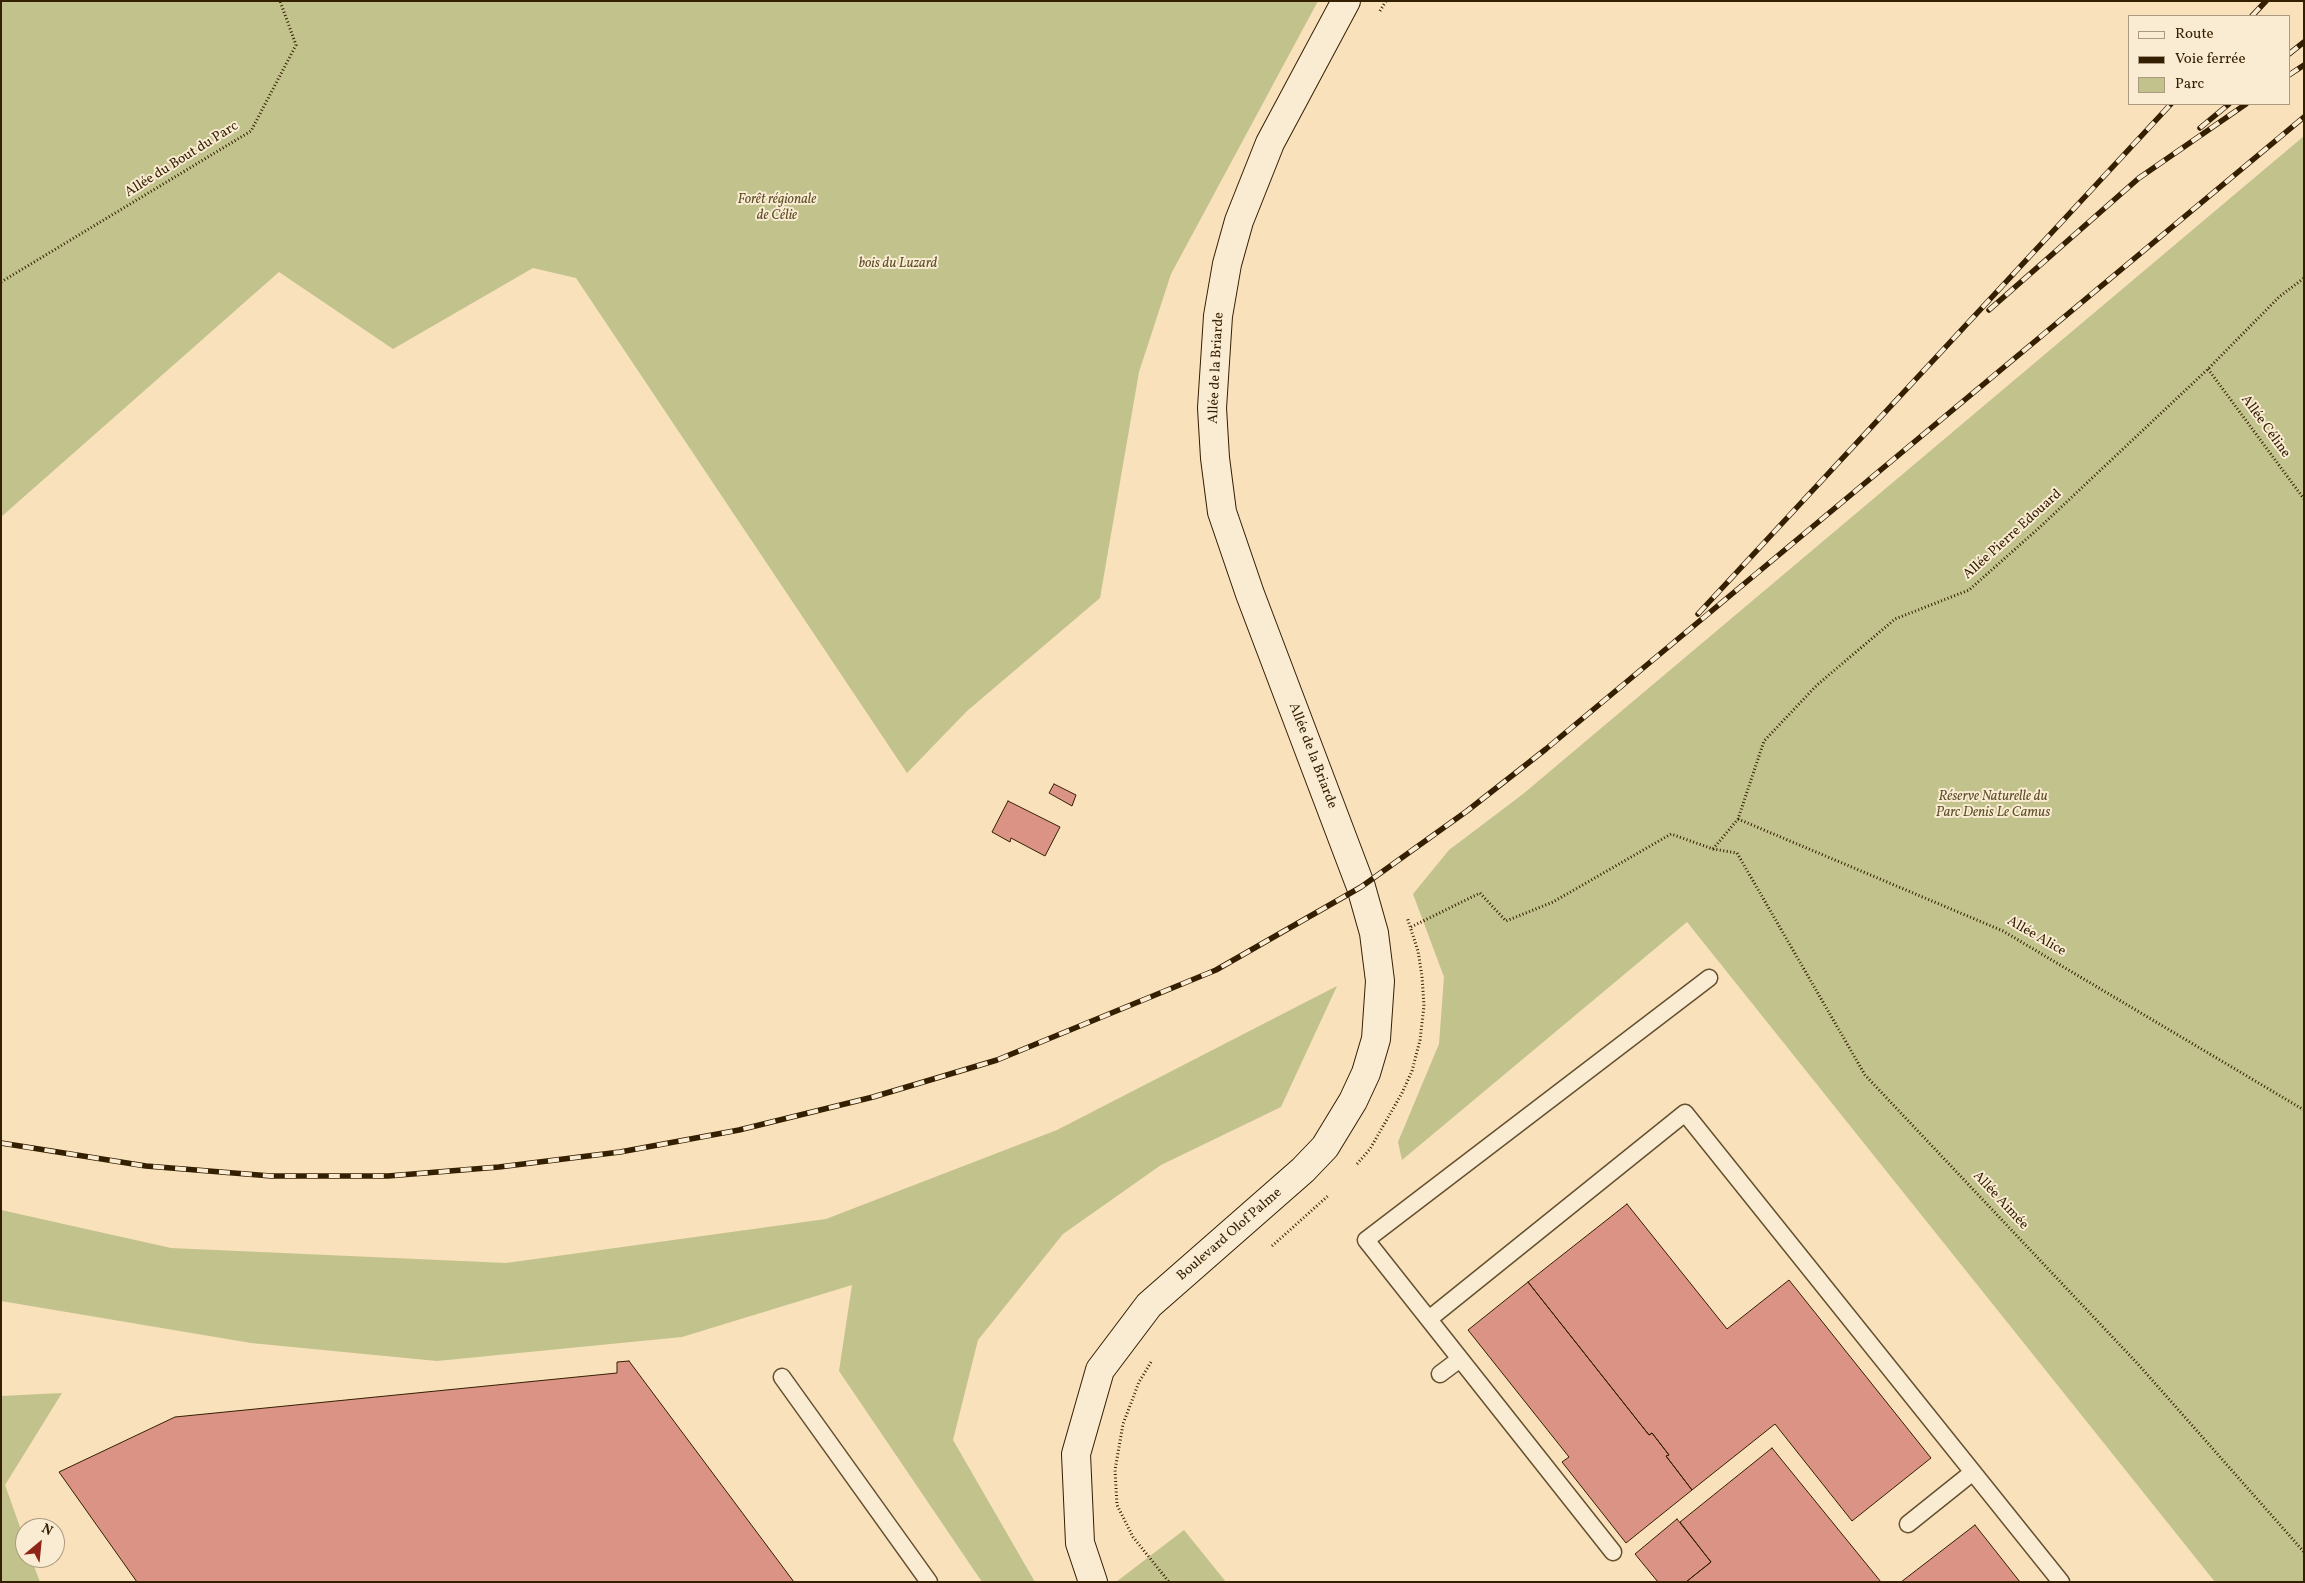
<!DOCTYPE html>
<html>
<head>
<meta charset="utf-8">
<style>
  body { margin:0 }
  #map { position:relative; width:2305px; height:1583px; overflow:hidden; background:#f8e1bb; font-family:Vollkorn,serif }
  canvas { display:block }
  .frame { position:absolute; inset:0; border:2px solid #341f00; pointer-events:none }
  .legend { position:absolute; left:2128px; top:15px; width:162px; height:90px; box-sizing:border-box; background:#faecd3; border:1px solid #ab9a7f; margin:0; padding:6px 9px; list-style:none; font-size:15px; color:#341f00 }
  .legend li { display:flex; align-items:center; gap:10px; height:25px }
  .legend b { width:25px; border:1px solid #ab9a7f }
  .north { position:absolute; left:15px; top:1518px; width:50px; height:50px; box-sizing:border-box; background:#faecd3; border:1px solid #ab9a7f; border-radius:50%; rotate:28deg; font-size:14px; font-weight:700; line-height:20px; text-align:center; color:#341f00 }
  .north::after { content:''; display:block; margin:auto; width:18px; height:22px; background:#8f2418; clip-path:polygon(50% 0,100% 100%,50% 72%,0 100%) }
</style>
</head>
<body>
<div id="map">
<canvas width="2305" height="1583"></canvas>
<div class="frame"></div>
<ul class="legend">
<li><b style="height:6px;background:#faecd3"></b>Route</li>
<li><b style="height:6px;background:#341f00"></b>Voie ferrée</li>
<li><b style="height:14px;background:#c2c28d"></b>Parc</li>
</ul>
<div class="north">N</div>
</div>
<script>
const ctx = document.querySelector('canvas').getContext('2d');
ctx.lineJoin = 'round';
function paint(path, color) {
  ctx.fillStyle = color;
  ctx.fill(path, 'evenodd');
}
function toPath(rows) {
  const path = new Path2D();
  for (const r of rows) {
    path.moveTo(r[0], r[1]);
    for (let i = 2; i < r.length; i += 2) path.lineTo(r[i], r[i + 1]);
  }
  return path;
}
function stroke(path, color, width, dash) {
  ctx.strokeStyle = color;
  ctx.lineWidth = width;
  ctx.lineCap = dash ? 'butt' : 'round';
  ctx.setLineDash(dash || []);
  ctx.stroke(path);
}
function label(font, color, halo, rows, align = 'center') {
  ctx.font = font + ' Vollkorn,serif';
  ctx.lineWidth = 4;
  ctx.setLineDash([]);
  ctx.textBaseline = 'middle';
  ctx.strokeStyle = halo;
  ctx.fillStyle = color;
  for (const [text, x, y, turn = 0] of rows) {
    ctx.save();
    ctx.translate(x, y);
    ctx.rotate((+turn || 0) * Math.PI / 180);
    ctx.textAlign = isNaN(turn) ? turn : align;
    if (halo) ctx.strokeText(text, 0, 0);
    ctx.fillText(text, 0, 0);
    ctx.restore();
  }
}
paint(toPath([
  [1,1,1318,1,1171,274,1139,372,1100,598,967,711,907,773,576,278,533,268,393,349,279,272,1,517],
  [2304,136,2304,1582,2215,1582,1687,922,1402,1160,1398,1142,1439,1044,1444,977,1413,894,1449,850,1523,794],
  [1337,986,1281,1107,1161,1165,1063,1234,978,1340,953,1440,1035,1582,982,1582,839,1371,852,1285,682,1337,437,1361,251,1343,1,1301,1,1210,171,1248,506,1263,826,1219,1057,1130],
  [62,1393,5,1485,25,1541,25,1558,31,1558,40,1582,1,1582,1,1396],
  [1184,1530,1226,1582,1116,1582]
]), '#c2c28d');
const building = toPath([
  [1054,784,1076,795,1072,806,1049,793,1054,784],
  [1008,801,1060,827,1045,856,1011,838,1010,842,992,832,1008,801],
  [1627,1204,1727,1329,1789,1280,1931,1458,1852,1521,1775,1424,1692,1490,1666,1456,1669,1455,1652,1433,1649,1435,1528,1282,1627,1204],
  [1528,1282,1649,1435,1652,1433,1669,1455,1666,1456,1692,1490,1626,1543,1562,1462,1569,1457,1468,1330,1528,1282],
  [629,1361,794,1582,137,1582,59,1472,175,1417,617,1373,617,1362,629,1361],
  [1772,1448,1881,1582,1686,1582,1711,1562,1680,1522,1772,1448],
  [1677,1519,1711,1562,1686,1582,1658,1582,1635,1554,1677,1519],
  [1975,1525,2020,1582,1901,1582,1975,1525]
]);
paint(building, '#db9385');
stroke(building, '#341f00', 1);
const lane = toPath([
  [1429,1319,1685,1113,2061,1582],
  [1440,1374,1460,1359],
  [782,1377,929,1582],
  [1908,1524,1973,1472],
  [1613,1552,1366,1240,1709,978]
]);
const secondary = toPath([
  [1093,1582,1080,1543,1076,1454,1100,1370,1149,1305,1303,1170,1325,1147,1353,1101,1366,1073,1376,1039,1380,981,1374,933,1361,887,1250,594,1222,512,1215,458,1212,408,1218,316,1227,264,1239,221,1270,143,1346,1]
]);
stroke(lane, '#65502f', 19);
stroke(secondary, '#341f00', 30);
stroke(toPath([
  [1380,11,1386,1],
  [1,282,251,131,296,45,280,1],
  [2208,369,2304,499],
  [1738,819,2003,931,2304,1110],
  [1713,849,1738,819,1764,741,1817,685,1895,619,1969,590,2040,527,2208,369,2279,297,2304,278],
  [1411,927,1480,893,1506,921,1553,902,1671,834,1713,849,1737,853,1865,1075,2137,1363,2304,1552],
  [1357,1164,1370,1149,1402,1093,1412,1071,1420,1040,1424,1006,1422,976,1418,951,1407,917],
  [1272,1246,1329,1195],
  [1151,1362,1139,1382,1123,1424,1115,1470,1117,1505,1133,1537,1169,1582]
]), '#341f00', 3, [1, 2.5]);
stroke(lane, '#faecd3', 16);
stroke(secondary, '#faecd3', 28);
const rail = toPath([
  [2252,16,2266,1],
  [2289,54,2304,42],
  [2289,75,2304,65],
  [2200,128,2229,104],
  [1989,310,2139,178,2246,104],
  [1698,614,2171,104],
  [1,1143,146,1166,271,1176,388,1176,499,1167,620,1152,739,1130,873,1097,997,1060,1216,970,1361,887,1467,811,1546,749,2304,117]
]);
stroke(rail, '#341f00', 5.5);
stroke(rail, '#faecd3', 4, [11]);
label('14px', '#341f00', '#faecd3', [
  ["Allée du Bout du Parc",182,160,-32],
  ["Allée de la Briarde",1217,368,-87],
  ["Allée Céline",2265,427,54],
  ["Allée Pierre Edouard",2013,535,-42],
  ["Allée de la Briarde",1312,756,69],
  ["Allée Alice",2036,937,30],
  ["Allée Aimée",2000,1201,47],
  ["Boulevard Olof Palme",1230,1235,-41]
]);
label('italic 14px', '#5f502a', '#faecd3', [
  ["Forêt régionale",777,200],
  ["de Célie",777,216],
  ["bois du Luzard",898,264],
  ["Réserve Naturelle du",1993,797],
  ["Parc Denis Le Camus",1993,813]
]);
</script>
</body>
</html>
